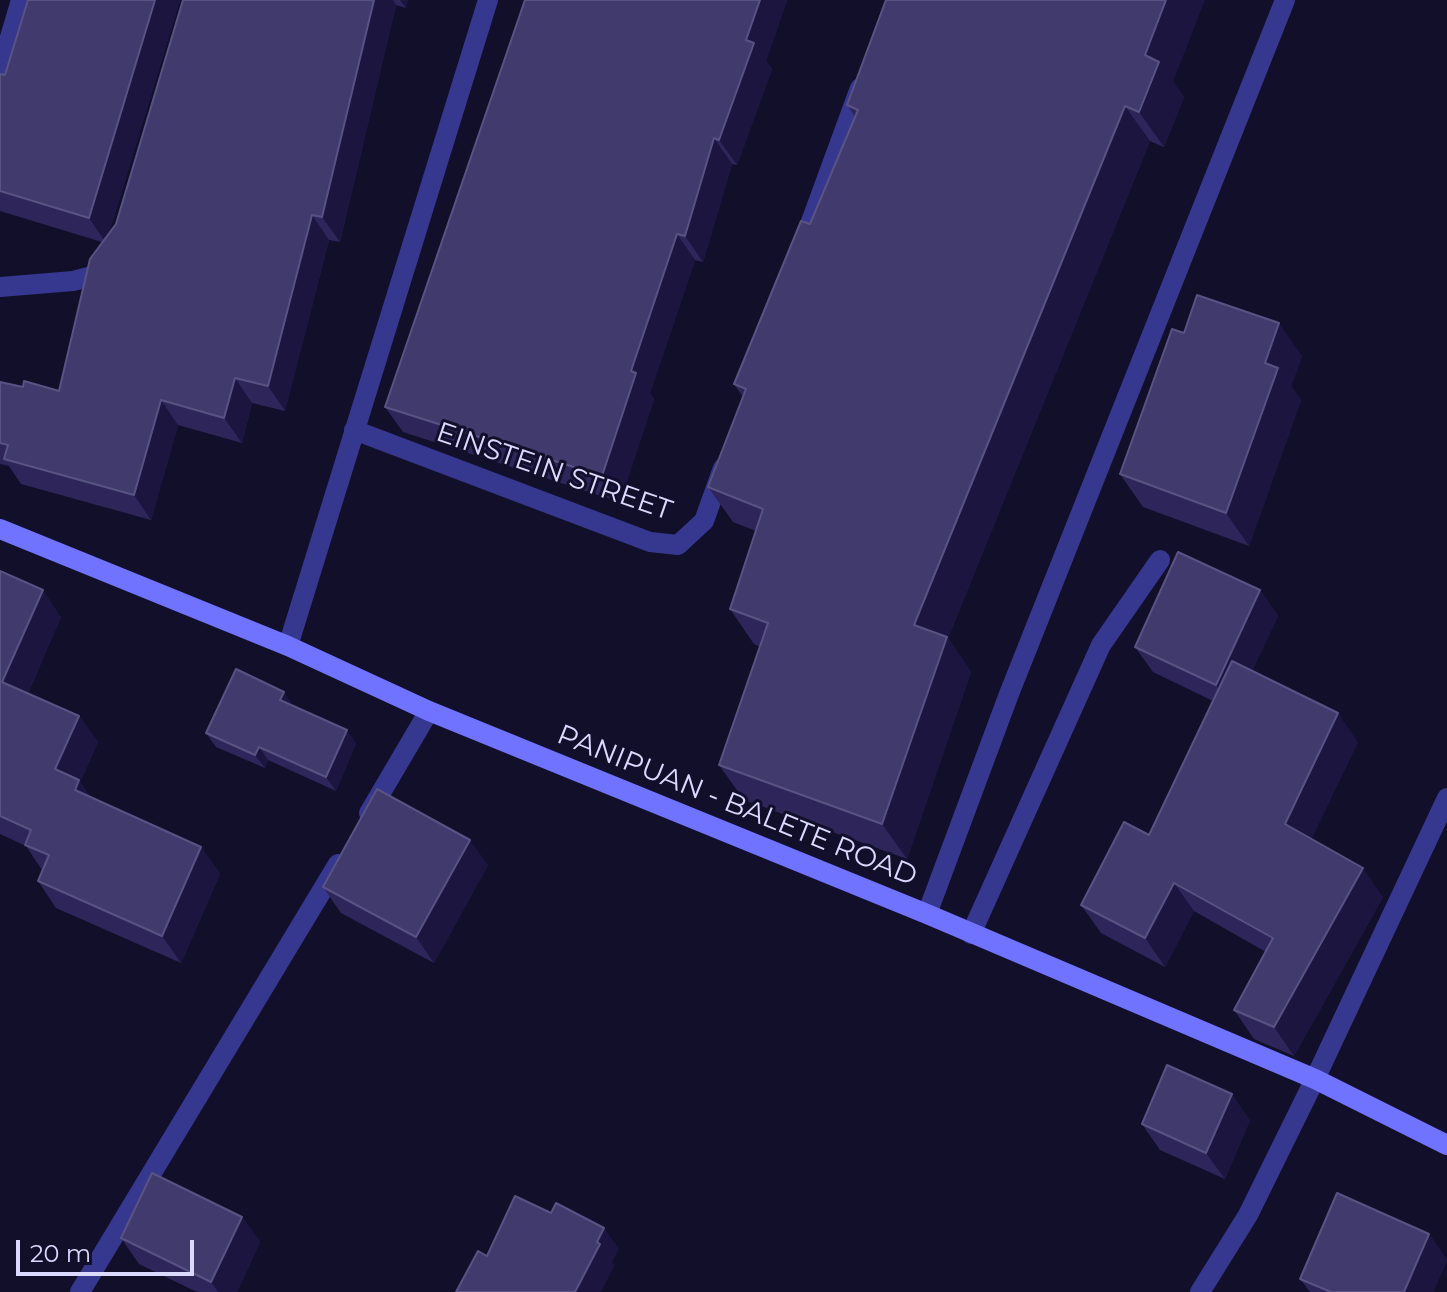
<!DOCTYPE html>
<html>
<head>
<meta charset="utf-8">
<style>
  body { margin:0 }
  #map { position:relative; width:1447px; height:1292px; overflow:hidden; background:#120f2b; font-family:Montserrat,sans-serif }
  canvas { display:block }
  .scale { position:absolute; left:16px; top:1240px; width:178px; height:36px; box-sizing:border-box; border:4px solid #dbd9ff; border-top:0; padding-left:10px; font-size:24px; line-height:28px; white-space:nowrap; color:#dbd9ff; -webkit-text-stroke:6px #120f2b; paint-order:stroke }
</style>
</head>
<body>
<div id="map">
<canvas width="1447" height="1292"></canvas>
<div class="scale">20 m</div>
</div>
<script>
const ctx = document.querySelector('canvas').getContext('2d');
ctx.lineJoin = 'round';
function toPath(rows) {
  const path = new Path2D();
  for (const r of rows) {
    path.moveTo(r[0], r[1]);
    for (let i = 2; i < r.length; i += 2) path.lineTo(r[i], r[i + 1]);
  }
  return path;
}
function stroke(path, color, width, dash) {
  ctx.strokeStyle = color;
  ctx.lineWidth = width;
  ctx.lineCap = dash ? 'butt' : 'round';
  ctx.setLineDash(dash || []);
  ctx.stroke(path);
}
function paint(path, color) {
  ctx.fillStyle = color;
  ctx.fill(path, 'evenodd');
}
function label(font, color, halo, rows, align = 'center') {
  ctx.font = font + ' Montserrat,sans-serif';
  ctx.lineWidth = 6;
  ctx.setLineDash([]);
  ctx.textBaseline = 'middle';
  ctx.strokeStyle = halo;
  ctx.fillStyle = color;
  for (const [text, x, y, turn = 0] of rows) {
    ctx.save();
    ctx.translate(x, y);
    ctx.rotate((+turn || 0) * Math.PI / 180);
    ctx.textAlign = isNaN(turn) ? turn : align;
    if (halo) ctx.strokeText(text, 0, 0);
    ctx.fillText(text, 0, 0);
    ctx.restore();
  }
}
stroke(toPath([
  [927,914,1009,694,1285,0],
  [971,934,1101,645,1160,560],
  [1315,1079,1447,798]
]), '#36378e', 20);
stroke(toPath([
  [0,71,21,0],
  [805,238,860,88],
  [0,287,73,281,100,274,106,265],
  [354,430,650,542,678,545,704,521,723,468],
  [288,646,488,0],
  [369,813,429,711],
  [80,1292,338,864],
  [1200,1292,1248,1215,1315,1079]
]), '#36378e', 20);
stroke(toPath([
  [0,529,288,646,429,711,927,914,1315,1079,1447,1145]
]), '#7073ff', 20);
paint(toPath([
  [180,0,109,233,116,224,183,0,408,0,406,8,396,5,340,242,329,240,285,411,252,403,242,443,178,425,151,520,21,484,9,466,0,464,0,382,23,387,59,391,102,242,0,211,0,76,5,75],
  [525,0,787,0,766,61,772,69,737,165,732,164,703,262,695,260,650,393,654,399,620,502,403,432,385,407],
  [1173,82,1184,97,1164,147,1150,141,948,638,971,672,907,859,744,800,719,765,760,647,754,644,730,609,756,531,733,522,708,487,743,397,734,384,810,224,855,117,847,105],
  [1302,356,1291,386,1301,400,1249,546,1143,507,1120,474],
  [0,570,61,617,28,693,79,716,98,742,80,782,91,798,201,847,220,874,181,963,56,908,38,881,42,870,26,846,0,834],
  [1260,590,1278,616,1252,671,1358,742,1311,839,1383,897,1294,1056,1254,1039,1234,1010,1266,952,1194,911,1165,967,1101,933,1081,905,1149,835,1213,701,1153,672,1135,647],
  [293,705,356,743,336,791,268,760,265,768,216,747,206,733],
  [488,865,434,963,341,913,323,887],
  [1250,1120,1225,1179,1160,1150,1142,1124],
  [242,1217,260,1242,237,1292,197,1292,139,1264,121,1238],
  [1429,1234,1447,1260,1433,1292,1310,1292,1300,1279]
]), '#2e265a');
paint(toPath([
  [155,0,180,0,106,243,89,218],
  [374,0,393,0,396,5,340,242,322,217],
  [400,0,408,0,406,8],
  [760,0,787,0,766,61,772,69,737,165,719,140,746,40],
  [1166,0,1205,0,1173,82,1184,97,1164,147,1139,112,1145,55],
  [1125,106,1150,141,948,638,971,672,907,859,882,824,914,625],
  [714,138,732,164,703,262,685,236],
  [312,215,329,240,285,411,268,386],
  [677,234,695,260,650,393,654,399,620,502,602,476,631,371],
  [1279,323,1302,356,1291,386,1301,400,1249,546,1226,513,1265,363],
  [235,378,252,403,242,443,224,418],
  [161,400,178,425,151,520,134,495],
  [43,590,61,617,21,708,2,682],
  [1260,590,1278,616,1234,711,1216,685],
  [284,692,293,705,280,700],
  [1338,713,1358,742,1305,853,1285,824],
  [79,716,98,742,80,782,98,807,74,796,55,769],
  [347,730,356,743,336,791,326,777],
  [259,747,268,760,265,768,255,755],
  [470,840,488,865,434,963,416,937],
  [201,847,220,874,181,963,162,936],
  [1363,868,1383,897,1294,1056,1274,1027],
  [1174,883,1194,911,1165,967,1145,938],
  [1232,1094,1250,1120,1225,1179,1206,1153],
  [242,1217,260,1242,237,1292,218,1292,211,1282],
  [604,1228,619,1249,612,1262,615,1265,601,1292,575,1292],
  [1429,1234,1447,1260,1433,1292,1404,1292]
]), '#1b1540');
const building = toPath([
  [28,0,155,0,89,218,0,191,0,76,1,74,5,75,28,0],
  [183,0,374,0,322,217,312,215,268,386,235,378,224,418,161,400,134,495,4,459,8,445,0,443,0,382,23,387,24,381,59,391,90,259,116,224,183,0],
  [525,0,760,0,746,40,754,43,719,140,714,138,685,236,677,234,631,371,636,373,602,476,385,407,525,0],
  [886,0,1166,0,1145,55,1159,62,1139,112,1125,106,914,625,947,637,882,824,719,765,768,623,730,609,763,509,708,487,746,389,734,384,801,221,810,224,858,110,847,105,886,0],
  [1197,295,1279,323,1265,363,1278,368,1226,513,1120,474,1172,329,1184,333,1197,295],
  [1178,552,1260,590,1216,685,1135,647,1178,552],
  [0,571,43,590,2,682,79,716,55,769,79,780,75,790,201,847,162,936,38,881,49,855,25,845,31,830,0,816,0,571],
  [1232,661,1338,713,1285,824,1363,868,1274,1027,1234,1010,1273,938,1174,883,1145,938,1081,905,1124,822,1149,835,1232,661],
  [236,669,284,692,280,700,347,730,326,777,259,747,255,755,206,733,236,669],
  [377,789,470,840,416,937,323,887,377,789],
  [1167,1065,1232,1094,1206,1153,1142,1124,1167,1065],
  [152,1173,242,1217,211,1282,121,1238,152,1173],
  [1337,1193,1429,1234,1404,1292,1331,1292,1300,1279,1337,1193],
  [515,1196,551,1213,556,1203,604,1228,597,1242,600,1244,575,1292,456,1292,478,1251,487,1256,515,1196]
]);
paint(building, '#413a6c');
stroke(building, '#595383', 2);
label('28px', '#dbd9ff', '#120f2b', [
  ["EINSTEIN STREET",554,472,19],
  ["PANIPUAN - BALETE ROAD",737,806,22]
]);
</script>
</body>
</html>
